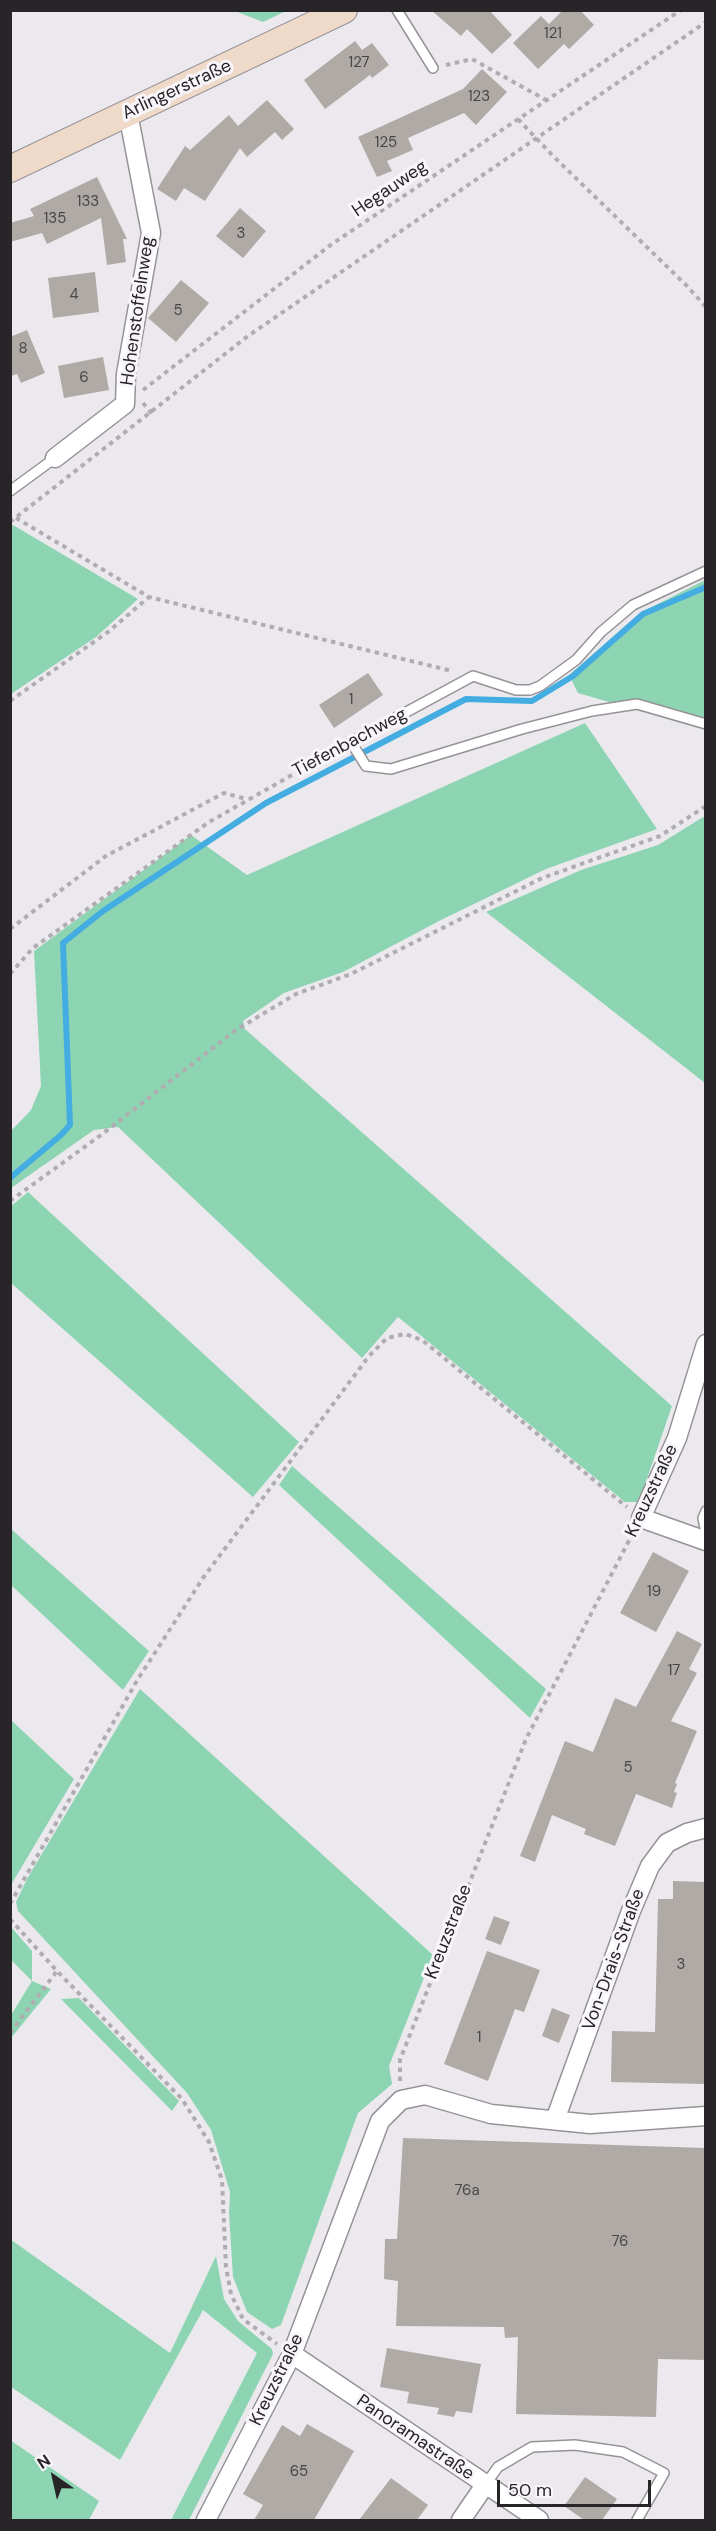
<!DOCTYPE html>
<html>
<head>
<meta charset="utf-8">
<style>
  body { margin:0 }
  #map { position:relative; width:716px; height:2531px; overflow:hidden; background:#ece9ee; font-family:"DM Sans",sans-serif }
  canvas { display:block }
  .frame { position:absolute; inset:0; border:12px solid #272527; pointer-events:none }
  .north { position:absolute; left:24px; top:2447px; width:60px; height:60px; -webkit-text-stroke:4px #f9f6fb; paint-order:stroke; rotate:326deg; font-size:16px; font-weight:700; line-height:24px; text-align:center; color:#272527 }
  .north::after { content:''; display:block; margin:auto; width:21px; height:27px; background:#272527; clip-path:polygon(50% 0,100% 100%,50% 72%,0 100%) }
  .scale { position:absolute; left:497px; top:2480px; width:154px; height:27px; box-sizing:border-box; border:3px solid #272527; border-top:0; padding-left:8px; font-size:18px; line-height:21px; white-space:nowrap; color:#272527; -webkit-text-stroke:4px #f9f6fb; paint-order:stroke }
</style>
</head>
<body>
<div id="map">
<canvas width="716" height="2531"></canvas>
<div class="frame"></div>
<div class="north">N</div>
<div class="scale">50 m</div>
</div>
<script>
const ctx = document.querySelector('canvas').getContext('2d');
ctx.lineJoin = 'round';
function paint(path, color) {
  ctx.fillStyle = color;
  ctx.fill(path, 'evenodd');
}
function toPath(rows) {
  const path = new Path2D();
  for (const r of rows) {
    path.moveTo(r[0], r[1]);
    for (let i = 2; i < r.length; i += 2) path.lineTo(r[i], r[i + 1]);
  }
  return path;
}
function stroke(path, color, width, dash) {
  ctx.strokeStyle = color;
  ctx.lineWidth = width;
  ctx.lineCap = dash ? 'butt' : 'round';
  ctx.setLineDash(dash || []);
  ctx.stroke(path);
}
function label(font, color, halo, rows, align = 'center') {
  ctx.font = font + ' "DM Sans",sans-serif';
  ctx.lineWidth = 6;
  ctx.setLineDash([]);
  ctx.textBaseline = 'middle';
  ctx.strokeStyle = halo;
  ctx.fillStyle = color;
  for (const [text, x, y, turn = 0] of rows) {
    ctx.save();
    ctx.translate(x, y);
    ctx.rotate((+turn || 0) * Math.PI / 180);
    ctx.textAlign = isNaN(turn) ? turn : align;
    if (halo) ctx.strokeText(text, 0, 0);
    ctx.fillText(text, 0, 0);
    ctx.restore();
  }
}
paint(toPath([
  [235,11,286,11,263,22],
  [13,525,138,599,96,637,11,694,10,527],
  [705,580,705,730,578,693,569,675,642,612],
  [585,723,657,829,546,869,439,921,343,972,284,993,243,1021,245,1029,672,1406,639,1502,625,1502,398,1317,362,1358,118,1127,94,1130,11,1188,11,1131,31,1110,41,1086,34,951,191,835,247,875],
  [703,817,706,818,705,1083,486,912,581,870,658,845],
  [28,1192,299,1442,253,1497,11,1283,11,1206],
  [292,1466,546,1689,530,1718,279,1485],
  [11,1529,149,1651,123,1690,11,1585],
  [140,1689,433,1955,389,2066,392,2084,358,2113,281,2325,272,2329,247,2312,233,2277,229,2213,230,2192,211,2130,187,2093,18,1911,16,1902,27,1879],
  [11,1720,74,1779,11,1885,10,1720],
  [11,1927,32,1951,32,1981,51,1989,11,2038,11,2015,32,1981,11,1960],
  [79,1998,179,2101,172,2111,61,1999],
  [10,2239,170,2353,216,2256,224,2299,238,2321,272,2349,273,2354,189,2520,171,2520,257,2353,203,2310,120,2460,11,2387],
  [10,2440,99,2501,89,2520,11,2520]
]), '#8dd5b2');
stroke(toPath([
  [10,1178,61,1135,70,1125,63,943,103,911,266,803,466,699,532,701,573,676,643,614,706,587]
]), '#43ace0', 6);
paint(toPath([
  [431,10,489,10,512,35,492,54,467,29,461,36],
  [563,10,580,10,594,25,569,49,564,44,538,69,513,43,541,16,549,24],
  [355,41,362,50,372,43,389,65,372,78,370,75,325,109,304,80],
  [482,69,507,92,476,125,464,113,408,138,413,150,387,161,392,171,377,177,358,137,463,89],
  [267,100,294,129,282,140,275,132,247,157,240,148,205,201,184,188,176,201,157,189,185,146,190,150,229,115,238,126],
  [97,177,127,239,123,239,126,262,107,265,101,218,47,244,42,233,10,242,10,223,34,216,30,209],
  [240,208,266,231,243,258,216,236],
  [95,272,99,312,53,318,48,278],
  [181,280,209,303,176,342,148,318],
  [27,330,45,373,21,383,17,374,10,376,10,337],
  [103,357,109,390,64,398,58,366],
  [368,673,383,695,334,728,319,705],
  [653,1552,689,1571,656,1632,620,1613],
  [677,1631,702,1644,689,1669,697,1673,671,1721,697,1731,675,1783,677,1784,674,1792,677,1793,672,1808,636,1794,615,1846,584,1834,586,1829,552,1815,535,1862,520,1856,565,1741,593,1752,615,1698,636,1707],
  [673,1881,705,1882,705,2084,611,2082,612,2031,655,2032,658,1899,673,1899],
  [494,1916,510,1922,501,1945,485,1939],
  [487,1951,540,1970,524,2012,515,2009,488,2081,444,2064],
  [552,2008,570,2015,559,2043,542,2036],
  [403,2138,705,2148,705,2360,658,2359,656,2417,516,2414,518,2337,505,2338,504,2327,396,2326,398,2281,384,2279,385,2239,397,2239],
  [387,2348,481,2364,472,2413,456,2411,454,2417,437,2414,439,2408,407,2403,409,2392,380,2387],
  [307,2424,354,2451,314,2520,254,2520,263,2505,243,2494,282,2425,300,2436],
  [585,2477,617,2499,602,2520,584,2520,564,2506],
  [391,2478,428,2505,417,2520,359,2520]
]), '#afaaa6');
const lane = toPath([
  [397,10,433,68],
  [10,491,55,458],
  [706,571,633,605,601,632,576,660,540,686,530,690,516,690,473,676,351,742,366,766,391,769,522,729,592,711,637,704,706,724],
  [706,1511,703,1518,706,1533],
  [485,2485,498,2467,532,2447,575,2445,623,2452,664,2473,637,2520]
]);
const street = toPath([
  [55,458,125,404,126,374,151,233,128,113],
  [706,1344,677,1438,641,1518,706,1541],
  [555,2120,631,1911,650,1866,667,1843,687,1833,706,1828],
  [292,2354,539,2520],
  [206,2520,292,2354,380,2121,401,2100,425,2095,491,2114,590,2124,706,2116],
  [461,2520,485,2485]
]);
const secondary = toPath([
  [10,169,344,10]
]);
stroke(lane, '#969297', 12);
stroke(street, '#969297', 21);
stroke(secondary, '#969297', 28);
stroke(toPath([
  [446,65,472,59,546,100],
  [518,119,552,155,686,285,706,307],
  [143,390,332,244,681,10],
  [143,403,152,414],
  [16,518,149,597,452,671],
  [10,522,248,336,706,22],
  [10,701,108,632,149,597],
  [10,929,106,856,224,793,246,799],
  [10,974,33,948,209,822,340,748],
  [10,1201,101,1135,236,1030,296,994,351,974,542,878,660,836,706,806],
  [10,1904,138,1679,203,1578,369,1356,387,1338,405,1334,422,1340,627,1507],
  [10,1919,57,1971,182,2099,209,2142,222,2180,226,2267,231,2294,243,2319,277,2344],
  [10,2033,57,1971],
  [400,2081,400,2060,526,1739,633,1533]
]), '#b0adb2', 4, [4.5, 4.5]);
stroke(lane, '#fff', 9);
stroke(street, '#fff', 18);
stroke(secondary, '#efdac9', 26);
label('15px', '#494647', null, [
  ["121",553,34],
  ["127",359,63],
  ["123",479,97],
  ["125",386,143],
  ["133",88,202],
  ["135",55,219],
  ["3",241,234],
  ["4",74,295],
  ["5",178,311],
  ["8",23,349],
  ["6",84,378],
  ["1",351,700],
  ["19",654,1592],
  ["17",674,1671],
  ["5",628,1768],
  ["3",681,1965],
  ["1",479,2038],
  ["76a",467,2191],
  ["76",620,2242],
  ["65",299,2472]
]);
label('18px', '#272527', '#f9f6fb', [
  ["Arlingerstraße",177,90,-25],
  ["Hegauweg",390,189,-34],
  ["Hohenstoffelnweg",138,311,-82],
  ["Tiefenbachweg",350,743,-28],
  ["Kreuzstraße",652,1491,-65],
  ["Kreuzstraße",449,1932,-69],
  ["Von-Drais-Straße",614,1960,-70],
  ["Kreuzstraße",277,2380,-64],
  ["Panoramastraße",415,2438,34]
]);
</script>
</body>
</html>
